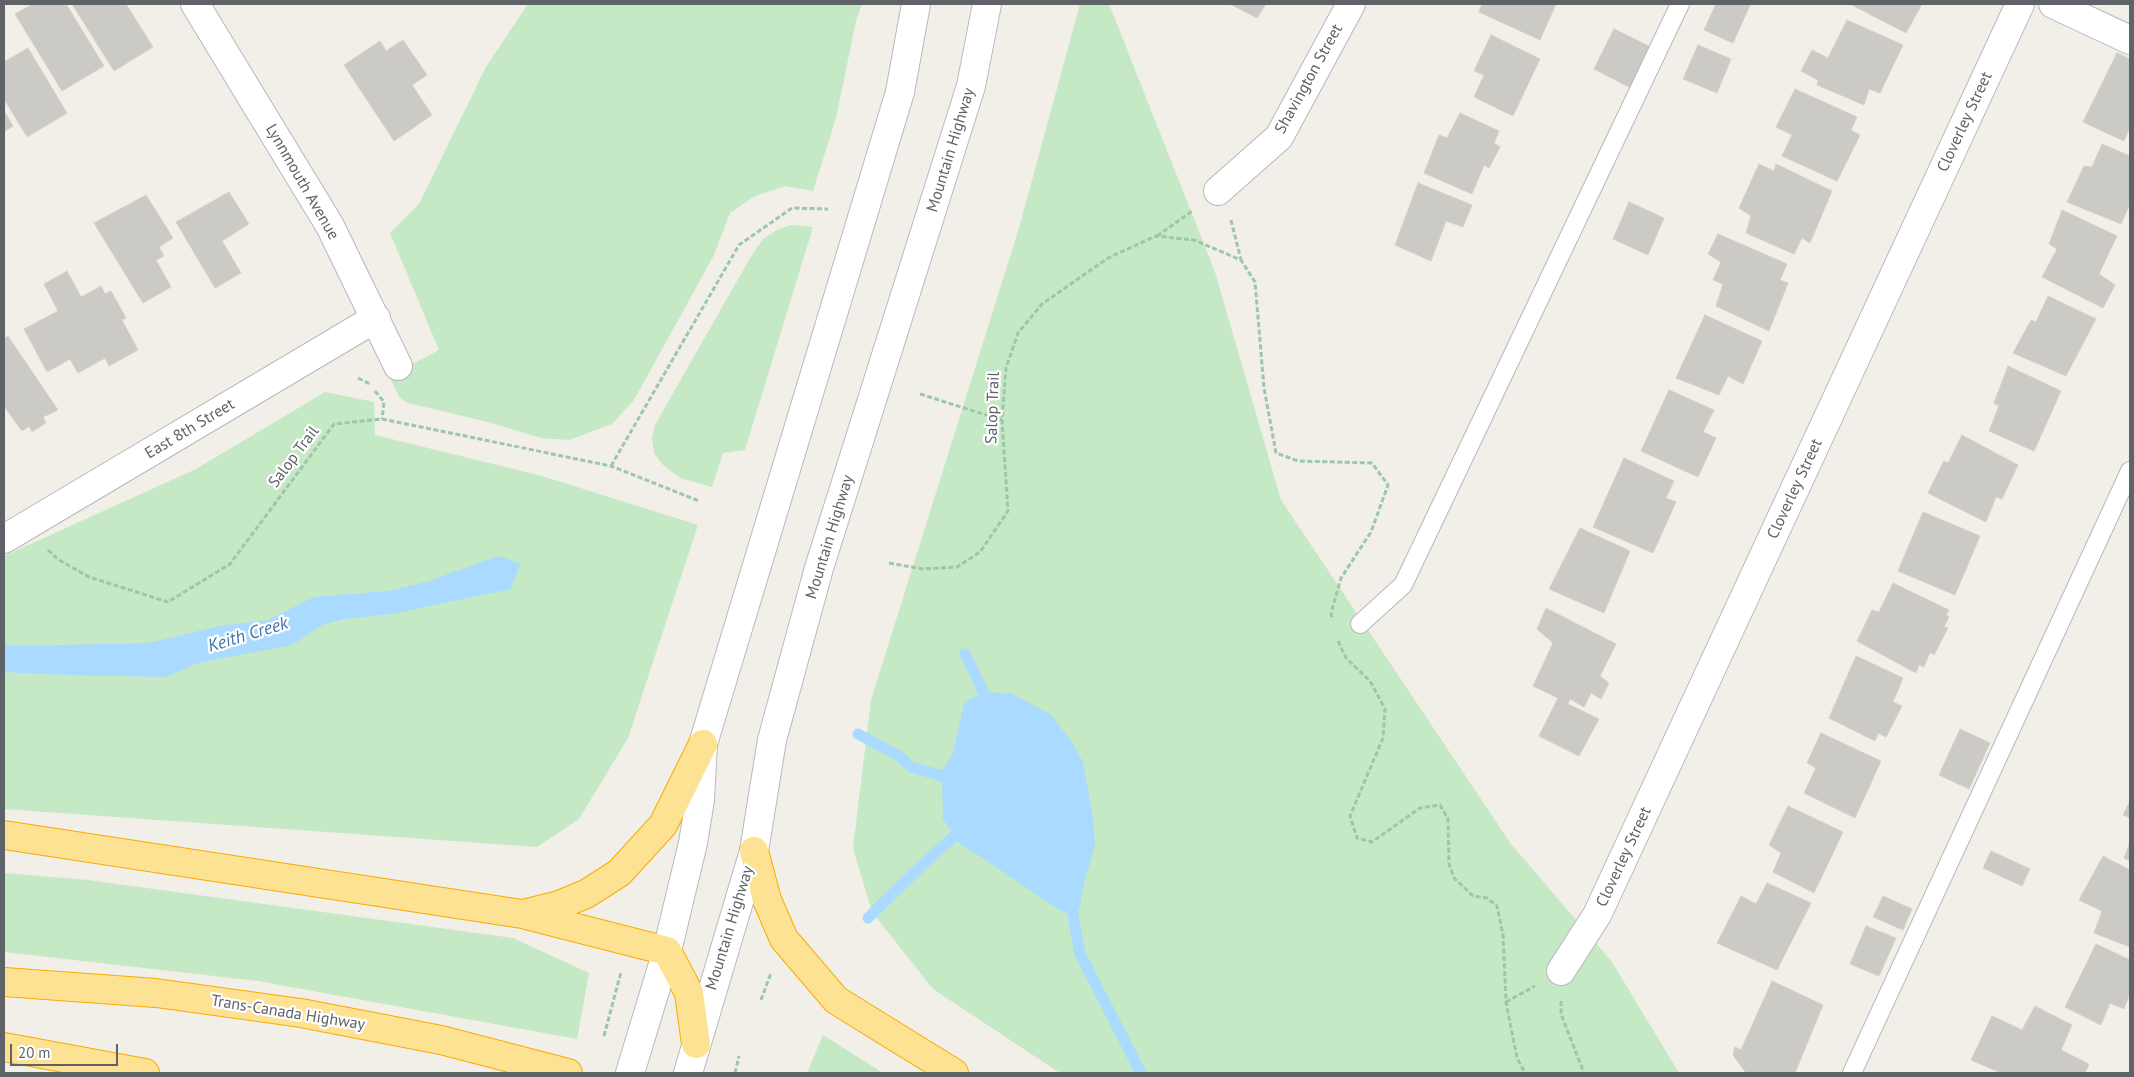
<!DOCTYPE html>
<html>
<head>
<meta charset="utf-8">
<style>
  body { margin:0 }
  #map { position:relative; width:2134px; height:1077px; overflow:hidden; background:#f1efe8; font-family:"PT Sans",sans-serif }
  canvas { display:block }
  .frame { position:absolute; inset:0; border:5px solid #5f6368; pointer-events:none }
  .scale { position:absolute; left:10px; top:1044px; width:108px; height:22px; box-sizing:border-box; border:2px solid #5f6368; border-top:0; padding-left:6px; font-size:15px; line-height:18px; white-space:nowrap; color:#5f6368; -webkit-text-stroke:4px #fff; paint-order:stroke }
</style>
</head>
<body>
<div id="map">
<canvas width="2134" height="1077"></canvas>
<div class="frame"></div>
<div class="scale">20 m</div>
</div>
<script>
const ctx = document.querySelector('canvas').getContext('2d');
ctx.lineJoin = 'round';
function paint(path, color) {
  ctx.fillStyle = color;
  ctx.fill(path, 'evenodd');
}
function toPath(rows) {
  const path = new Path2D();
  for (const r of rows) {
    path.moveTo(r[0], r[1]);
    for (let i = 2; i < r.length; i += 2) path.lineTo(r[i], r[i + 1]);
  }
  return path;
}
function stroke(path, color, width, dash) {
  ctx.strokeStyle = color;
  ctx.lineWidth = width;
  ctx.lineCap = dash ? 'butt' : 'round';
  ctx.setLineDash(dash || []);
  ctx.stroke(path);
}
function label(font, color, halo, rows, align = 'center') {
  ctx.font = font + ' "PT Sans",sans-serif';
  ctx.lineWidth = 4.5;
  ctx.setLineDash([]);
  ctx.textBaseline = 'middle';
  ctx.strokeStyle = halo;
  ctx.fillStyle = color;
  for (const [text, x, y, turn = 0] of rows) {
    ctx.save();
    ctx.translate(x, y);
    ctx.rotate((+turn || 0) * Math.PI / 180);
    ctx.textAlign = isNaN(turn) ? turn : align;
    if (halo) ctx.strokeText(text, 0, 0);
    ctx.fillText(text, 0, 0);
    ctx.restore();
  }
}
paint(toPath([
  [528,4,862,4,856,21,836,118,813,191,785,186,755,196,730,213,714,255,634,400,612,424,569,440,541,438,488,422,408,403,400,398,389,376,439,350,390,233,419,204,486,67],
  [1080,4,1109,4,1215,272,1281,500,1511,844,1612,962,1679,1073,1060,1073,933,989,872,912,853,848,871,700,1019,228],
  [791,225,813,227,745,450,723,453,712,487,680,478,663,465,654,453,652,438,655,425,750,258,763,239,777,230],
  [325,392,374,402,375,435,542,476,698,525,628,738,579,819,537,847,4,809,4,556,196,469],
  [4,873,88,880,513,938,589,973,577,1039,258,981,4,952],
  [823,1035,883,1073,807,1073]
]), '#c5e8c5');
paint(toPath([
  [499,556,520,564,511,589,392,614,344,619,322,625,292,645,198,663,166,677,65,675,4,672,4,644,16,646,149,643,219,626,268,620,314,597,388,591,426,582],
  [988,692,1012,694,1050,714,1070,739,1083,762,1093,818,1095,845,1084,883,1079,910,1073,912,1065,913,1050,904,986,860,960,844,943,819,942,771,952,756,964,705,971,698]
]), '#aadaff');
stroke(toPath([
  [965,654,984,693,993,705],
  [858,734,899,756,911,767,942,776,957,775],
  [1070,898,1080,954,1141,1073],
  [868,918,918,869,951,839,966,828]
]), '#aadaff', 11);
const building = toPath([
  [33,4,66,4,104,66,62,91,15,14,33,4],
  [72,4,126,4,153,47,114,71,72,4],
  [1230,4,1266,4,1257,18,1230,4],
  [1482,4,1556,4,1540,40,1479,12,1482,4],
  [1716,4,1746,4,1750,5,1733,43,1704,30,1716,4],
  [1850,4,1922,4,1906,33,1850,4],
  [1847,20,1903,45,1880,93,1869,89,1864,105,1817,85,1818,80,1801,71,1812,50,1828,58,1847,20],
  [1614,29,1651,47,1631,88,1594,69,1614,29],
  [1491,35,1540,59,1513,116,1474,97,1484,75,1474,71,1491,35],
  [403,40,427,75,412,85,432,115,394,141,344,65,380,41,386,51,403,40],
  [1698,45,1731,59,1717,93,1683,79,1698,45],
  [28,48,67,113,27,137,4,99,4,62,28,48],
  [2117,53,2130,59,2130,127,2124,141,2083,122,2117,53],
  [1795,89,1857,117,1851,130,1860,135,1837,181,1782,156,1792,135,1776,127,1795,89],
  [4,111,13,126,4,132,4,111],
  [1460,113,1499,131,1494,143,1500,147,1489,168,1484,165,1472,194,1424,173,1439,135,1447,138,1460,113],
  [2102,144,2130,156,2130,204,2121,224,2067,202,2084,166,2092,167,2102,144],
  [1759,164,1774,171,1776,164,1832,191,1810,243,1802,238,1794,254,1746,233,1751,216,1739,208,1759,164],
  [1418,183,1472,205,1463,227,1446,221,1431,261,1395,245,1418,183],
  [229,192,249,224,222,241,241,273,215,288,176,222,229,192],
  [146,195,173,238,159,247,164,256,156,260,171,287,143,303,94,223,146,195],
  [1629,202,1664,218,1648,255,1613,239,1629,202],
  [2062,210,2117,236,2099,274,2115,285,2103,308,2042,277,2057,249,2049,244,2062,210],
  [1718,234,1787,264,1780,280,1788,283,1769,331,1716,306,1723,284,1713,280,1721,262,1708,254,1718,234],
  [67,271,81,297,101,286,105,294,111,291,126,318,122,320,138,350,109,366,105,358,78,373,70,359,47,372,24,329,58,311,44,284,67,271],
  [2048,296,2096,319,2066,376,2013,353,2031,320,2036,322,2048,296],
  [1705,315,1762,341,1743,384,1728,376,1719,395,1676,378,1705,315],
  [8,336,58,410,43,417,46,423,32,432,29,426,22,431,4,406,4,339,8,336],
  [2008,366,2061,391,2034,451,1989,431,1999,406,1994,403,2008,366],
  [1669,390,1714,410,1703,432,1716,438,1698,477,1641,451,1669,390],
  [1962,435,2018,465,2002,499,1996,497,1986,522,1928,493,1944,461,1948,463,1962,435],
  [1624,458,1674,481,1666,498,1676,502,1653,553,1593,527,1624,458],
  [1923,512,1980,536,1955,595,1898,571,1923,512],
  [1580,528,1630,551,1604,613,1549,589,1580,528],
  [1893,583,1949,610,1946,615,1949,617,1944,627,1948,628,1934,655,1930,652,1924,667,1919,665,1916,673,1857,641,1872,610,1879,612,1893,583],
  [1546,608,1616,644,1600,676,1609,683,1601,699,1591,693,1584,707,1570,699,1568,704,1599,719,1579,756,1539,736,1558,698,1533,686,1553,643,1537,629,1546,608],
  [1856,656,1903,678,1893,702,1902,706,1886,737,1878,733,1875,741,1829,718,1856,656],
  [1960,729,1990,743,1969,789,1939,775,1960,729],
  [1821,733,1881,761,1855,818,1804,793,1816,768,1807,763,1821,733],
  [2130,801,2130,818,2123,815,2130,801],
  [1788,806,1843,832,1814,893,1773,872,1781,853,1769,845,1788,806],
  [2130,842,2130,861,2124,858,2130,842],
  [1991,851,2030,869,2022,886,1983,868,1991,851],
  [2103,856,2130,870,2130,947,2094,933,2102,911,2079,900,2103,856],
  [1767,883,1811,903,1777,970,1717,943,1741,896,1756,904,1767,883],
  [1883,896,1912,909,1903,930,1873,917,1883,896],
  [1866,926,1896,938,1879,976,1850,964,1866,926],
  [2096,944,2130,960,2130,993,2124,1009,2110,1003,2101,1025,2065,1007,2096,944],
  [1772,981,1823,1005,1795,1073,1746,1073,1733,1055,1735,1047,1741,1050,1772,981],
  [2035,1006,2072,1025,2061,1050,2089,1064,2085,1073,2001,1073,1971,1060,1992,1016,2022,1030,2035,1006]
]);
paint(building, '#cccac5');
stroke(building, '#d6d1c6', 1);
const service = toPath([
  [1360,624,1403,585,1680,4],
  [1852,1073,2130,471]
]);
const minor = toPath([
  [195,4,330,226,398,366],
  [2053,4,2130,40],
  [1218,191,1279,137,1351,4],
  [4,539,376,318],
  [1561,971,1597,915,2020,4]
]);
const secondary = toPath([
  [630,1073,667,951,693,843,700,800,703,744,900,92,916,4],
  [688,1073,754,851,772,740,819,568,971,86,987,4]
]);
const motorway = toPath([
  [4,835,522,914,667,951,689,993,696,1044],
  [754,851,767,900,784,939,836,1000,954,1073],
  [523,914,559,905,586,894,619,873,663,825,703,744],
  [4,982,156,993,301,1013,441,1040,568,1073],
  [4,1047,145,1073]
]);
stroke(service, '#b5b8bc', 20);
stroke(minor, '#b5b8bc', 30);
stroke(secondary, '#b6babf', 30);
stroke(motorway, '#f9ab00', 30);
stroke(toPath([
  [1231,220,1241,260],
  [1157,236,1192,211],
  [358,378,370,384],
  [375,391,384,402,382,419],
  [920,394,1002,420],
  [611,466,739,245,792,208,828,209],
  [48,550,59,560,89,577,168,602,230,564,334,424,382,419,611,466,699,501],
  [889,563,923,569,957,567,980,552,1008,511,1002,420,1006,368,1018,333,1042,304,1108,258,1156,236,1194,240,1241,260,1255,282,1264,388,1276,453,1298,461,1372,463,1388,485,1371,532,1341,578,1331,613,1332,619],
  [1338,641,1346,658,1370,681,1385,709,1383,738,1350,816,1357,838,1372,842,1420,808,1440,805,1448,819,1449,864,1454,878,1473,896,1487,898,1497,906,1503,935,1506,1002,1517,1058,1525,1073],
  [761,1000,771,973],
  [1561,1001,1561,1014,1584,1073],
  [1506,1002,1535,986],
  [604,1036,621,972],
  [735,1073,739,1056]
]), '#9cc7a9', 3, [5, 2.5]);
stroke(service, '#fff', 18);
stroke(minor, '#fff', 28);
stroke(secondary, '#fff', 28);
stroke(motorway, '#fde293', 28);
label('16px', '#5f6368', '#fff', [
  ["Shavington Street",1309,79,-61],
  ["Cloverley Street",1965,122,-65],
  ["Mountain Highway",951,150,-73],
  ["Lynnmouth Avenue",302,182,60],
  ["Salop Trail",993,408,-88],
  ["East 8th Street",190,429,-31],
  ["Salop Trail",294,457,-53],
  ["Cloverley Street",1795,489,-65],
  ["Mountain Highway",830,537,-73],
  ["Cloverley Street",1624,857,-65],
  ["Mountain Highway",730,928,-73],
  ["Trans-Canada Highway",288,1013,9]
]);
label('italic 18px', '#4174aa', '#fff', [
  ["Keith Creek",248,635,-17]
]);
</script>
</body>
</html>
